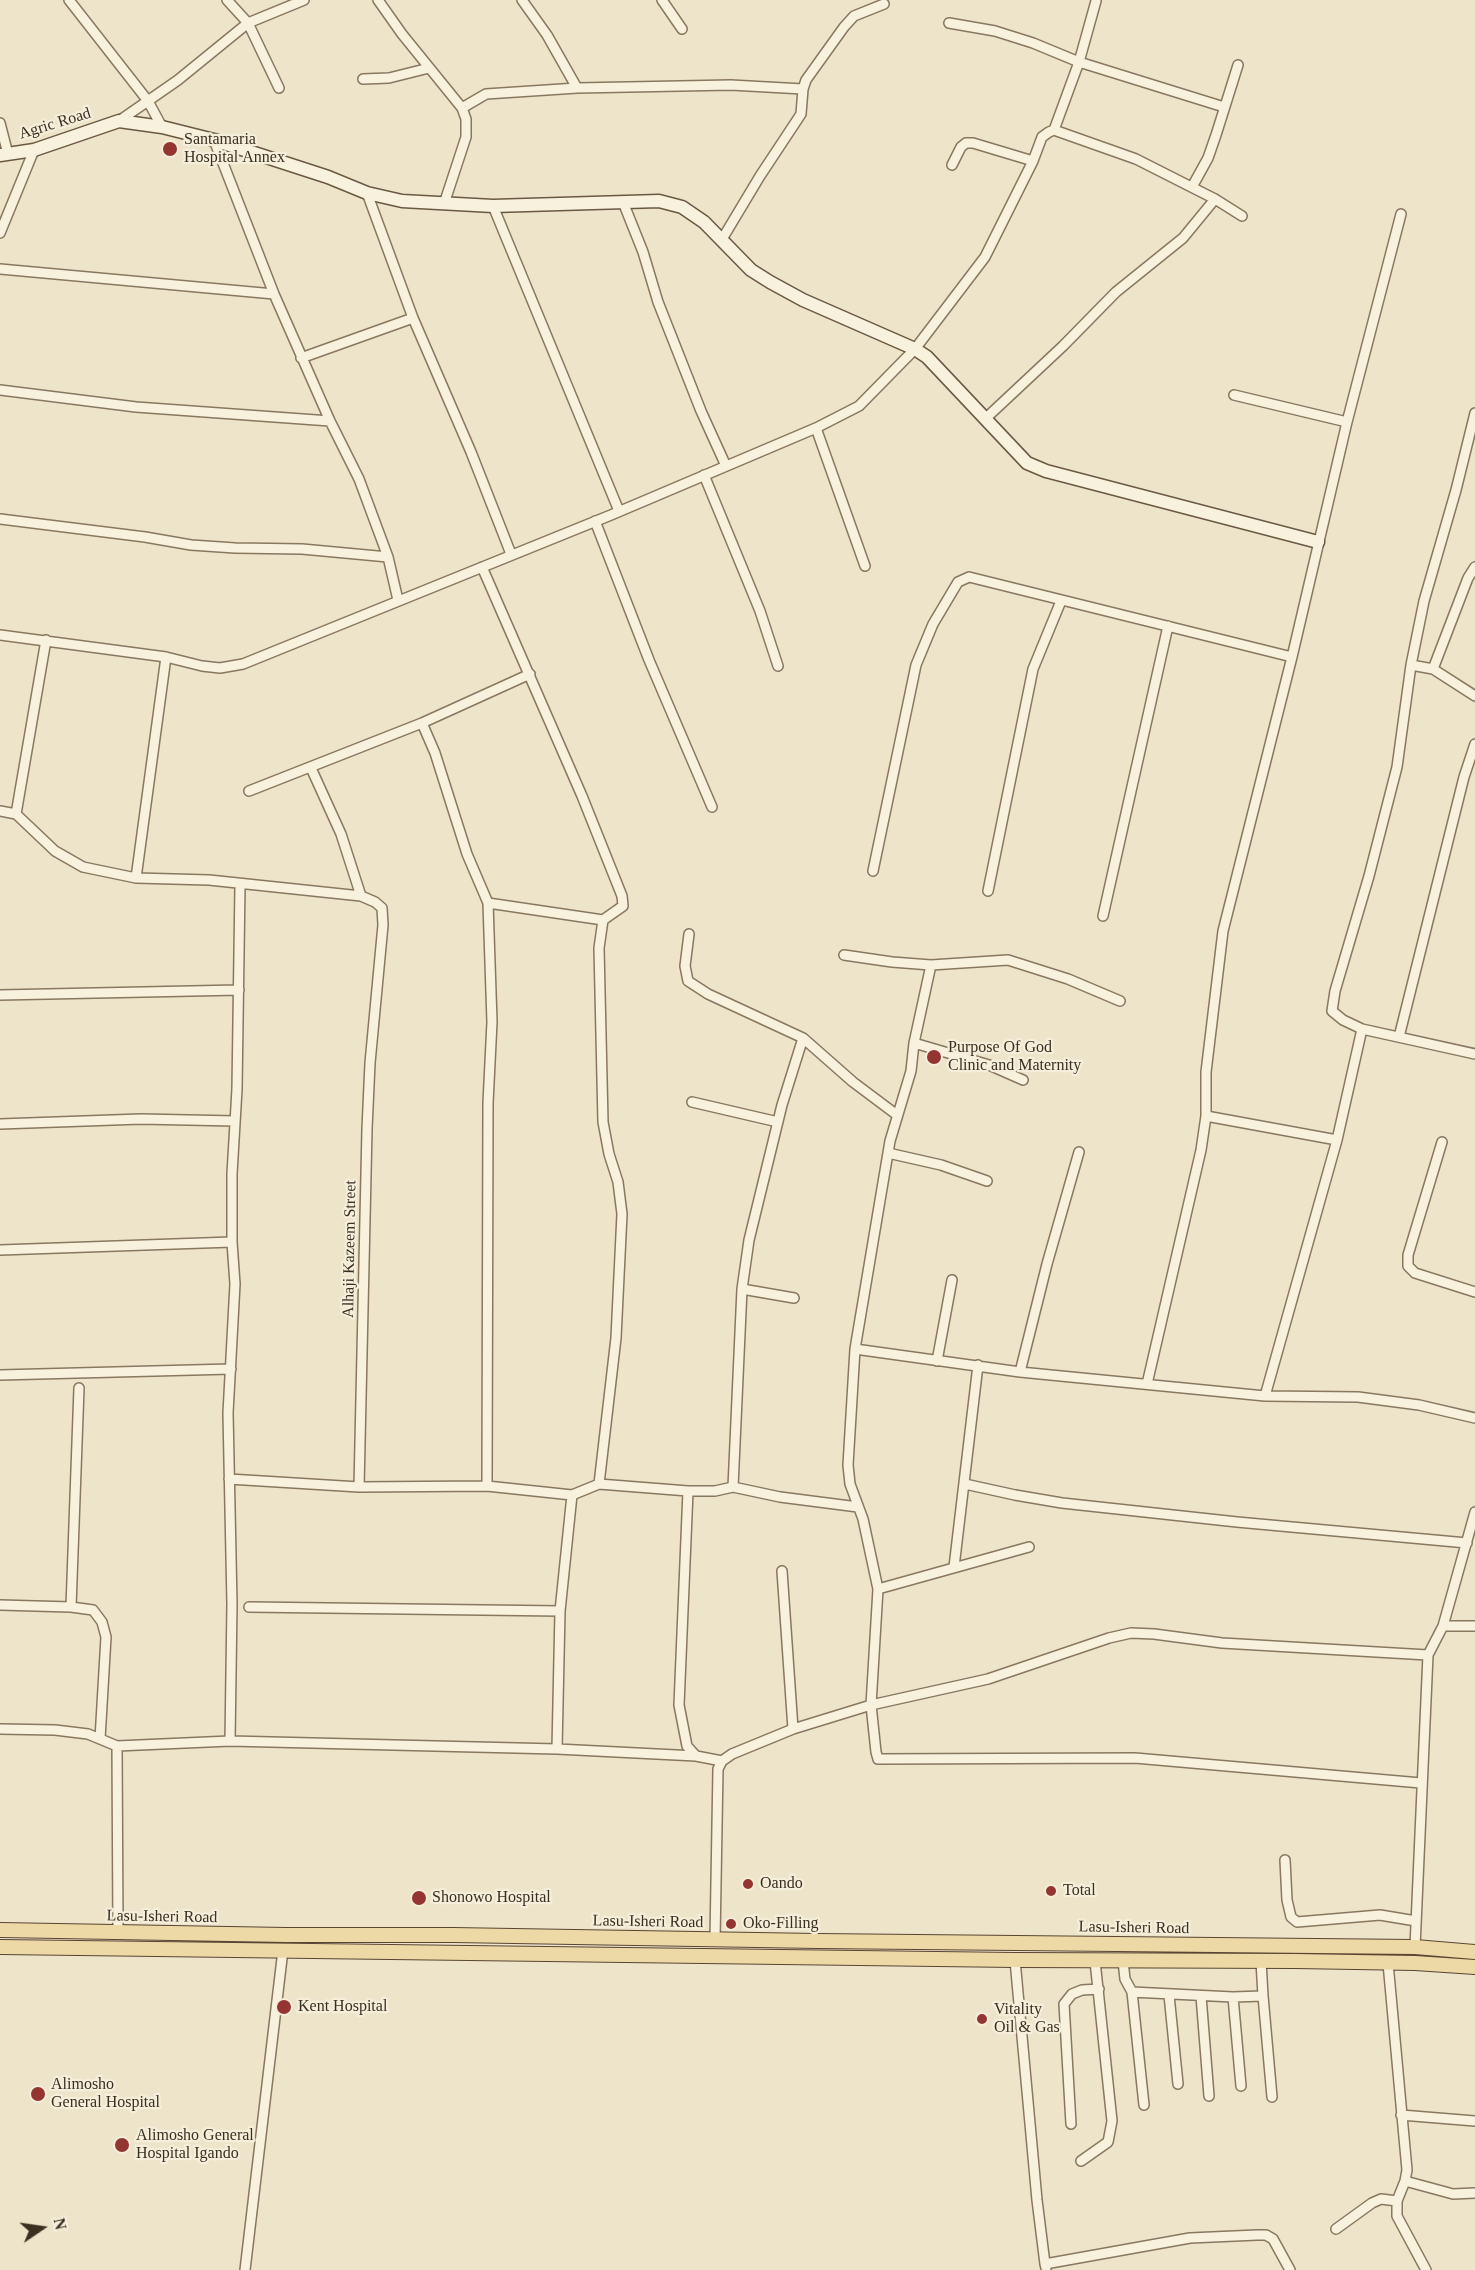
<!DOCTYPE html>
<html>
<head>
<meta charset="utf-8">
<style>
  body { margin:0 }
  #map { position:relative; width:1475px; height:2270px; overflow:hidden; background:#ede4ca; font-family:"Times New Roman",serif }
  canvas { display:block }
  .north { position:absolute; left:12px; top:2198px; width:60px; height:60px; -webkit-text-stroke:4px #f5eeda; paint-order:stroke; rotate:77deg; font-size:16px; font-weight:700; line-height:24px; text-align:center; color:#3b2f22 }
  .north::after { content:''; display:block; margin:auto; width:21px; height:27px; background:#3b2f22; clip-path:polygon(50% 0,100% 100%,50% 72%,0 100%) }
</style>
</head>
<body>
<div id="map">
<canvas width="1475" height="2270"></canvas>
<div class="north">N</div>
</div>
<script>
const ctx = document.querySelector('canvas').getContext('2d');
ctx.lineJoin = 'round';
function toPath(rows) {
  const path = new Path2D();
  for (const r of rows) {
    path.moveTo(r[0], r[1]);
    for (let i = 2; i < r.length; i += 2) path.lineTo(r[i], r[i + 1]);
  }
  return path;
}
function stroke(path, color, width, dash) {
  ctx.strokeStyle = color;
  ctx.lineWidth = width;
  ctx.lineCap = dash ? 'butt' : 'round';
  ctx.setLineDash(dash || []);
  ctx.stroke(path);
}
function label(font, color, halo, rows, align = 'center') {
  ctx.font = font + ' "Times New Roman",serif';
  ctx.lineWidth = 4.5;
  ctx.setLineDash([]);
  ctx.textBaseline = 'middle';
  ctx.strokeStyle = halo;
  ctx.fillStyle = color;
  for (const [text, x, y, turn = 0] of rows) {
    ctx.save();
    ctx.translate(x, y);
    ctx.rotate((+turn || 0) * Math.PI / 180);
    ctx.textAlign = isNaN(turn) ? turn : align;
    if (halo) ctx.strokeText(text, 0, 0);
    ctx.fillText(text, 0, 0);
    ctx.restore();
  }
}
const street = toPath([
  [69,0,148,101,162,127],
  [227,0,248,23,279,88],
  [378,0,402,34,462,108,466,119,466,137,444,204],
  [662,0,682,29],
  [1096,1,1079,62,1224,107],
  [949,23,995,31,1033,43,1079,62,1054,130],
  [363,79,389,78,429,68],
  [577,88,731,85,803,89],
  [462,108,486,94,577,88,547,35,522,0],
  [119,121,178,80,248,23,304,0],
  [0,123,8,154],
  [214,140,274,294,330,421,359,479,388,557,398,600],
  [952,165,961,147,966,143,973,143,1033,161],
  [1192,187,1208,158,1216,135,1238,65],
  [367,193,413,318,471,452,511,554],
  [623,202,643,252,658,302,701,411,726,466],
  [493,206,619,511],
  [0,233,34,150],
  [721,241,760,176,801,114,803,89,806,80,844,27,854,16,884,4],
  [0,269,274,294],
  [301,358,413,318],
  [0,390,136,407,330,421],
  [1234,395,1347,422],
  [1475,413,1456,490,1424,601,1411,665,1397,767,1369,876,1335,991,1332,1011,1343,1020,1362,1029,1475,1054],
  [985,419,1063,346,1116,292,1183,238,1215,199],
  [816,428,865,566],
  [704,475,760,611,778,666],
  [0,519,145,537,191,545,235,548,302,549,388,557],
  [595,521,649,660,712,807],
  [482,567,582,796,622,896,623,906,603,920,599,948,603,1122,609,1154,618,1182,622,1214,616,1338,599,1484],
  [0,635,166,657,202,666,220,668,243,664,611,515,816,428,859,406,915,349,985,257,1033,161,1042,137,1049,132,1054,130,1136,159,1215,199,1242,216],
  [1411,665,1433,669,1475,696],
  [1433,669,1468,578,1475,567],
  [422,723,435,753,467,854,488,903,492,1022,488,1103,487,1486],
  [311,768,341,834,361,896],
  [249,791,422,723,530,674],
  [0,811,16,814,55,851,83,867,136,878,209,880,361,896,375,902,382,908,383,925,370,1063,367,1129,359,1487,229,1479],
  [16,814,46,640],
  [873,871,916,665,933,624,958,582,969,577,1292,657],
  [136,878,166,657],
  [988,891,1033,669,1061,601],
  [488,903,603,920],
  [1103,916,1168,626],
  [689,934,685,966,688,981,708,994,803,1038,853,1082,897,1115],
  [844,955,892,962,931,965,1008,960,1068,979,1120,1001],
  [931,965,914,1043,911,1071,890,1141,855,1349,848,1465,850,1484,863,1519,878,1589,871,1705,876,1752,878,1759,1135,1758,1421,1783],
  [0,995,239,990],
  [1399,1037,1464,777,1475,744],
  [914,1043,989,1065,1023,1080],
  [692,1102,778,1122],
  [1206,1116,1337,1140],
  [0,1124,141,1119,235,1121],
  [1442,1142,1408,1255,1408,1266,1415,1273,1475,1292],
  [888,1153,941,1165,987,1181],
  [0,1250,232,1242],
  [742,1289,794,1298],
  [855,1349,1020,1372,1265,1396,1358,1397,1419,1405,1475,1418],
  [937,1361,952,1280],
  [1020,1372,1047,1264,1079,1152],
  [0,1375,231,1369],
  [1147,1384,1201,1150,1206,1116,1206,1072,1223,931,1292,657,1347,422,1401,214],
  [1265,1396,1337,1140,1362,1029],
  [965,1484,1015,1495,1062,1503,1237,1522,1467,1543],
  [359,1487,487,1486,572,1495,599,1484,688,1491,715,1491,733,1487,780,1497,858,1507],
  [733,1487,742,1289,749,1240,782,1105,803,1038],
  [688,1491,679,1705,687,1746,696,1756],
  [954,1567,978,1365],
  [782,1571,793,1729],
  [878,1589,1029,1547],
  [0,1605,71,1607,93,1610,102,1622,106,1637,100,1739],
  [71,1607,79,1388],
  [249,1607,560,1611],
  [1443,1626,1475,1626],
  [0,1729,55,1730,88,1734,117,1746,230,1741,557,1749,696,1756,722,1761],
  [230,1741,232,1604,228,1413,235,1284,232,1242,232,1174,237,1089,240,885],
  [117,1746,118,1932],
  [557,1749,560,1611,572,1495],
  [1285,1860,1287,1900,1291,1917,1297,1922,1380,1915,1416,1921],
  [715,1939,718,1769,722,1761,732,1754,793,1729,871,1705,988,1679,1109,1638,1131,1633,1154,1634,1222,1643,1428,1655],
  [1415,1947,1428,1655,1443,1626,1475,1512],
  [1015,1960,1037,2200,1045,2264],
  [1123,1961,1125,1979,1132,1992,1233,1997,1263,1996,1261,1961],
  [1388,1963,1407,2170,1405,2181,1397,2201,1397,2216,1426,2270],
  [1132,1992,1144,2105],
  [1169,1995,1178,2084],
  [1201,1996,1209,2096],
  [1263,1996,1272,2097],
  [1233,1997,1241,2086],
  [1401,2115,1475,2121],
  [1071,2124,1064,2004,1072,1994,1082,1990,1099,1989],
  [1081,2161,1108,2142,1112,2121,1095,1961],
  [1405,2181,1453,2194,1475,2193],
  [1336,2229,1372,2203,1381,2199,1397,2201],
  [1046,2268,1045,2264,1190,2238,1257,2235,1266,2235,1273,2239,1290,2270],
  [245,2270,283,1950]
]);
const secondary = toPath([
  [0,155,34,150,119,121,162,127,214,140,328,177,367,193,402,201,493,206,659,201,682,207,704,222,751,270,770,282,803,300,915,349,927,357,1027,463,1046,471,1318,542]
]);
const primary = toPath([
  [0,1930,286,1935,453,1935,817,1941,1415,1947,1475,1952],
  [0,1947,1015,1960,1295,1961,1415,1963,1475,1967]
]);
stroke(street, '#89775f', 12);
stroke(secondary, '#6b5842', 15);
stroke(primary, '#584533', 16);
stroke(street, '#f8f1de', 9);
stroke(secondary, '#f8f1de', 12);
stroke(primary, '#edd9a5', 14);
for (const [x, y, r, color] of [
  [170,149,8,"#953532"],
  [934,1057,8,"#953532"],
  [748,1884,6,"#953532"],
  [1051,1891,6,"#953532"],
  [419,1898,8,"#953532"],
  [731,1924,6,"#953532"],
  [284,2007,8,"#953532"],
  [982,2019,6,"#953532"],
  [38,2094,8,"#953532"],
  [122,2145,8,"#953532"]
]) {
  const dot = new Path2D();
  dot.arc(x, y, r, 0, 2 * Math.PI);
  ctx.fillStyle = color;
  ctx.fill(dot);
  stroke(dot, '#f5eeda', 2);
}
label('16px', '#3b2f22', '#f5eeda', [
  ["Agric Road",55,124,-17],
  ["Alhaji Kazeem Street",350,1249,-89],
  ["Lasu-Isheri Road",162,1917,1],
  ["Lasu-Isheri Road",648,1922,1],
  ["Lasu-Isheri Road",1134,1928,1]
]);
label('16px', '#3b2f22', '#f5eeda', [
  ["Santamaria",184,140],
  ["Hospital Annex",184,158],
  ["Purpose Of God",948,1048],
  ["Clinic and Maternity",948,1066],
  ["Oando",760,1884],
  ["Total",1063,1891],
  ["Shonowo Hospital",432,1898],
  ["Oko-Filling",743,1924],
  ["Kent Hospital",298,2007],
  ["Vitality",994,2010],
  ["Oil & Gas",994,2028],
  ["Alimosho",51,2085],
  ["General Hospital",51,2103],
  ["Alimosho General",136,2136],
  ["Hospital Igando",136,2154]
], 'left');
</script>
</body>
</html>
